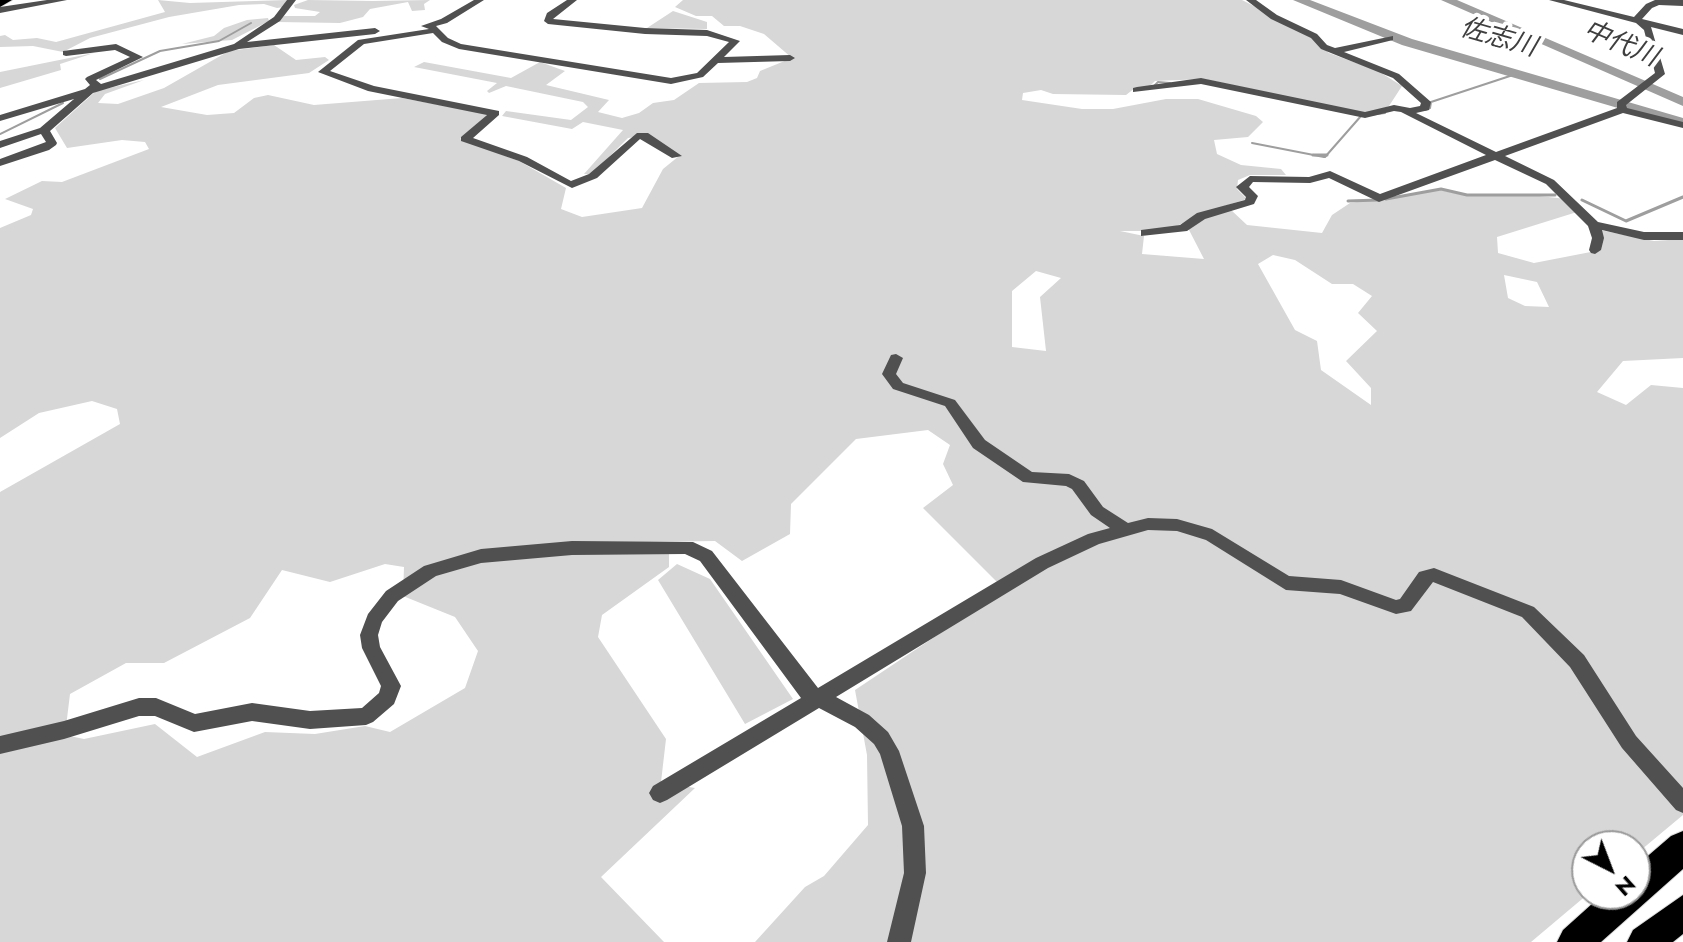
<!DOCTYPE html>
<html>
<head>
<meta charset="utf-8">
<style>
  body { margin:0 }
  #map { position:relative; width:1683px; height:942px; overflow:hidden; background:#fff; font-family:Jost,sans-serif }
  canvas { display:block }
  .north { position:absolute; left:1571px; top:830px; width:80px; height:80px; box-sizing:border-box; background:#fff; border:2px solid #999; border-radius:50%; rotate:138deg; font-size:22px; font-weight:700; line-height:32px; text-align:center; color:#000 }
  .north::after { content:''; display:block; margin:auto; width:28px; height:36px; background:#000; clip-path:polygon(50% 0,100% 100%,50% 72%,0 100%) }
</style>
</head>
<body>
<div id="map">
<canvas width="1683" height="942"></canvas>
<div class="north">N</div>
</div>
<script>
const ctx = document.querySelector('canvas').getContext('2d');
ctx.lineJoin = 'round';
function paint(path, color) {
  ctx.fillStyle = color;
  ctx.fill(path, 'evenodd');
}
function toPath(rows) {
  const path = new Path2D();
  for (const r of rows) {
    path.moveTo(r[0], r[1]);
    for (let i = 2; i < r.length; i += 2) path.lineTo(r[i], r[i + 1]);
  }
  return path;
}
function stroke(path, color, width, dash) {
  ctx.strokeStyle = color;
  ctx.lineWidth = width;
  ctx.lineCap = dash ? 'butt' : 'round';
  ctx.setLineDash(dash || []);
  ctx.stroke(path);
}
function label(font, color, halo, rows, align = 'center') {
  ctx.font = font + ' Jost,"Noto Sans JP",sans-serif';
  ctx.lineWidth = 8;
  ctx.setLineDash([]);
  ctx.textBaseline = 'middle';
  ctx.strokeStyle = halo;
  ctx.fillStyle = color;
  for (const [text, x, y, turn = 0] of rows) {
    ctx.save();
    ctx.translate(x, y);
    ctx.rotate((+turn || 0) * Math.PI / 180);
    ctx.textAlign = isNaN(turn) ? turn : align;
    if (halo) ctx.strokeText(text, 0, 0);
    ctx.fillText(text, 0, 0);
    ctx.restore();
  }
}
paint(toPath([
  [158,0,190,3,287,0,284,7,277,8,264,4,239,5,169,17,90,38,63,52,33,46,0,47,0,36,5,35,13,40,37,38,56,42,165,12],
  [308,0,373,1,430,0,424,4,425,10,412,11,408,2,370,9,363,17,340,23,277,22,284,16,315,16,320,12,295,8,294,5],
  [683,0,1242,0,1304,31,1329,53,1378,71,1402,86,1389,106,1369,114,1204,79,1155,81,1147,89,1135,88,1126,95,1053,94,1041,90,1023,93,1022,100,1082,109,1113,109,1166,99,1198,99,1256,116,1263,122,1248,137,1214,140,1217,154,1241,165,1281,169,1286,175,1250,175,1238,180,1237,189,1247,199,1199,214,1179,225,1163,231,1120,231,1144,236,1142,254,1204,259,1188,228,1203,219,1230,209,1247,225,1322,233,1332,215,1350,203,1440,190,1469,196,1522,194,1566,199,1577,212,1497,237,1498,253,1534,263,1601,250,1600,230,1654,241,1683,239,1683,358,1623,361,1597,392,1626,405,1651,385,1683,388,1683,815,1635,855,1635,846,1587,846,1588,894,1531,942,755,942,805,887,824,876,868,825,867,755,855,690,1005,590,923,508,953,485,943,464,950,445,928,430,856,439,791,504,790,534,742,561,715,541,578,543,669,554,669,567,602,615,598,637,666,739,661,782,695,788,601,877,664,942,0,942,0,492,120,424,117,409,92,401,39,413,0,438,0,228,31,215,33,209,5,199,42,181,62,182,149,149,145,142,122,140,67,148,55,128,96,91,144,80,105,94,98,103,118,104,164,88,229,51,274,45,296,60,325,57,329,60,309,73,218,85,161,107,207,115,234,113,254,98,268,95,314,105,402,98,488,114,460,139,519,161,566,188,561,209,582,217,642,208,663,169,679,156,649,135,628,138,592,174,584,174,623,130,583,122,572,129,502,116,506,111,571,120,588,107,583,102,506,86,489,93,487,91,497,83,414,67,424,62,511,78,540,62,565,71,546,85,609,100,598,112,622,118,639,113,653,103,674,100,699,83,747,82,757,78,760,71,792,58,764,34,740,26,724,26,712,16,696,16,675,7],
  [1273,255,1295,260,1332,284,1353,284,1372,296,1358,313,1377,331,1346,361,1371,388,1371,405,1321,370,1317,341,1295,330,1258,264],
  [1036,271,1061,278,1040,297,1046,351,1012,347,1012,291],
  [1504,275,1537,282,1549,307,1525,306,1508,298],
  [385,564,404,567,403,596,455,617,478,651,465,688,390,732,365,726,315,734,265,732,197,757,155,724,84,739,65,735,70,694,126,663,164,663,250,618,282,570,330,582],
  [673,11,707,22,707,29,647,28],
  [268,18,269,21,232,40,182,44,214,36,224,28,247,20],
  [94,53,60,64,61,70,0,88,0,72],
  [677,564,710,579,793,699,745,724,658,580]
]), '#d7d7d7');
stroke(toPath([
  [100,79,160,51,219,41,251,23],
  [1153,87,1158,82,1170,83],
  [1425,110,1430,108,1431,102,1516,74],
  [0,134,63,103],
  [1252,143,1324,157],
  [1325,157,1361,116,1385,113]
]), '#9e9e9e', 2);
stroke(toPath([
  [1313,155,1327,155],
  [1386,199,1441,189,1467,195,1555,195],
  [1582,200,1626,221,1683,197],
  [1348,201,1378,200]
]), '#9e9e9e', 3);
paint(toPath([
  [1293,0,1310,0,1412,39,1683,118,1683,127,1402,45,1293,0],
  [1441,0,1457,0,1683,97,1683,106,1441,0]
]), '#9e9e9e');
const major = toPath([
  [0,0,12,0,0,7,0,0]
]);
const highway = toPath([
  [1683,831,1683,869,1601,942,1557,942,1563,930,1603,894,1635,894,1635,867,1671,836,1683,831],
  [1683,895,1683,934,1673,942,1627,942,1633,930,1683,895]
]);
stroke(major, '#dbdbdb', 2);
stroke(highway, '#dbdbdb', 2);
paint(toPath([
  [47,0,67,0,0,13,0,7,47,0],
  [287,0,296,0,280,21,247,42,375,28,380,31,375,34,239,49,93,93,50,131,57,143,56,145,49,150,0,166,0,159,46,142,41,134,0,148,0,141,40,128,74,99,0,121,0,115,85,89,90,85,85,79,87,77,130,57,115,50,66,56,63,55,63,51,116,44,143,57,96,80,101,84,234,44,274,17,287,0],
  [474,0,484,0,447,23,436,26,448,38,461,44,671,78,697,73,729,42,707,36,645,34,548,24,544,21,547,13,567,0,577,0,553,19,645,28,707,30,740,41,724,57,790,55,795,58,790,61,718,63,703,77,671,84,459,49,442,42,433,33,364,44,330,71,374,86,499,111,499,115,473,138,527,157,571,181,589,174,637,133,648,133,682,156,672,158,640,139,597,178,572,188,519,161,461,141,461,137,487,115,368,91,318,72,358,40,429,29,421,26,441,19,474,0],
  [1246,0,1256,0,1277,15,1317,34,1327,45,1335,48,1393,36,1393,40,1344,52,1399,74,1431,102,1429,110,1416,113,1496,152,1617,108,1617,102,1655,73,1644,30,1636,23,1549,0,1564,0,1634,17,1646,4,1655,0,1683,0,1683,6,1659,5,1652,8,1642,19,1683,29,1683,35,1651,27,1665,74,1626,105,1627,108,1683,122,1683,128,1623,113,1505,156,1554,180,1598,222,1644,232,1683,232,1683,240,1644,240,1602,230,1604,238,1601,250,1595,254,1591,253,1589,250,1592,238,1588,226,1546,184,1495,160,1379,202,1329,178,1310,183,1253,182,1249,187,1258,196,1254,204,1205,219,1187,231,1141,236,1141,230,1180,225,1197,213,1245,200,1246,197,1236,187,1250,176,1309,177,1330,171,1380,194,1486,155,1401,112,1394,111,1365,118,1201,84,1133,92,1133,88,1137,87,1201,78,1365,112,1394,105,1410,108,1420,106,1421,103,1393,78,1321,49,1311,38,1271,19,1246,0],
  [896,354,903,358,896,374,903,383,955,400,985,440,1032,472,1069,474,1084,481,1103,507,1128,523,1148,518,1177,519,1212,529,1289,576,1341,580,1396,600,1400,599,1419,572,1434,568,1534,607,1584,655,1636,736,1683,788,1683,813,1676,810,1622,748,1570,667,1522,617,1433,582,1411,611,1396,614,1340,594,1286,590,1206,540,1177,531,1148,530,1099,544,1048,568,836,697,869,715,888,732,899,751,924,826,926,873,911,942,887,942,904,873,902,826,880,754,874,744,855,727,819,708,667,800,660,803,653,800,649,793,653,786,801,698,700,561,685,554,572,555,481,563,436,576,398,601,382,622,378,635,380,647,401,686,394,704,373,722,366,725,310,729,252,721,194,732,155,716,139,716,64,739,0,754,0,736,64,721,139,698,156,698,195,714,252,703,310,711,362,708,379,693,381,686,362,648,360,635,368,614,386,591,424,566,481,549,572,541,693,542,712,551,818,688,1036,558,1088,534,1110,528,1091,515,1072,489,1066,486,1023,482,973,448,945,406,893,389,882,374,891,355,896,354]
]), '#505050');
paint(major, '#000');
paint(highway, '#000');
label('italic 26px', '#3f3f3f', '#fff', [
  ["佐志川",1498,39,16],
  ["中代川",1620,45,23]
]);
</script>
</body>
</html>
